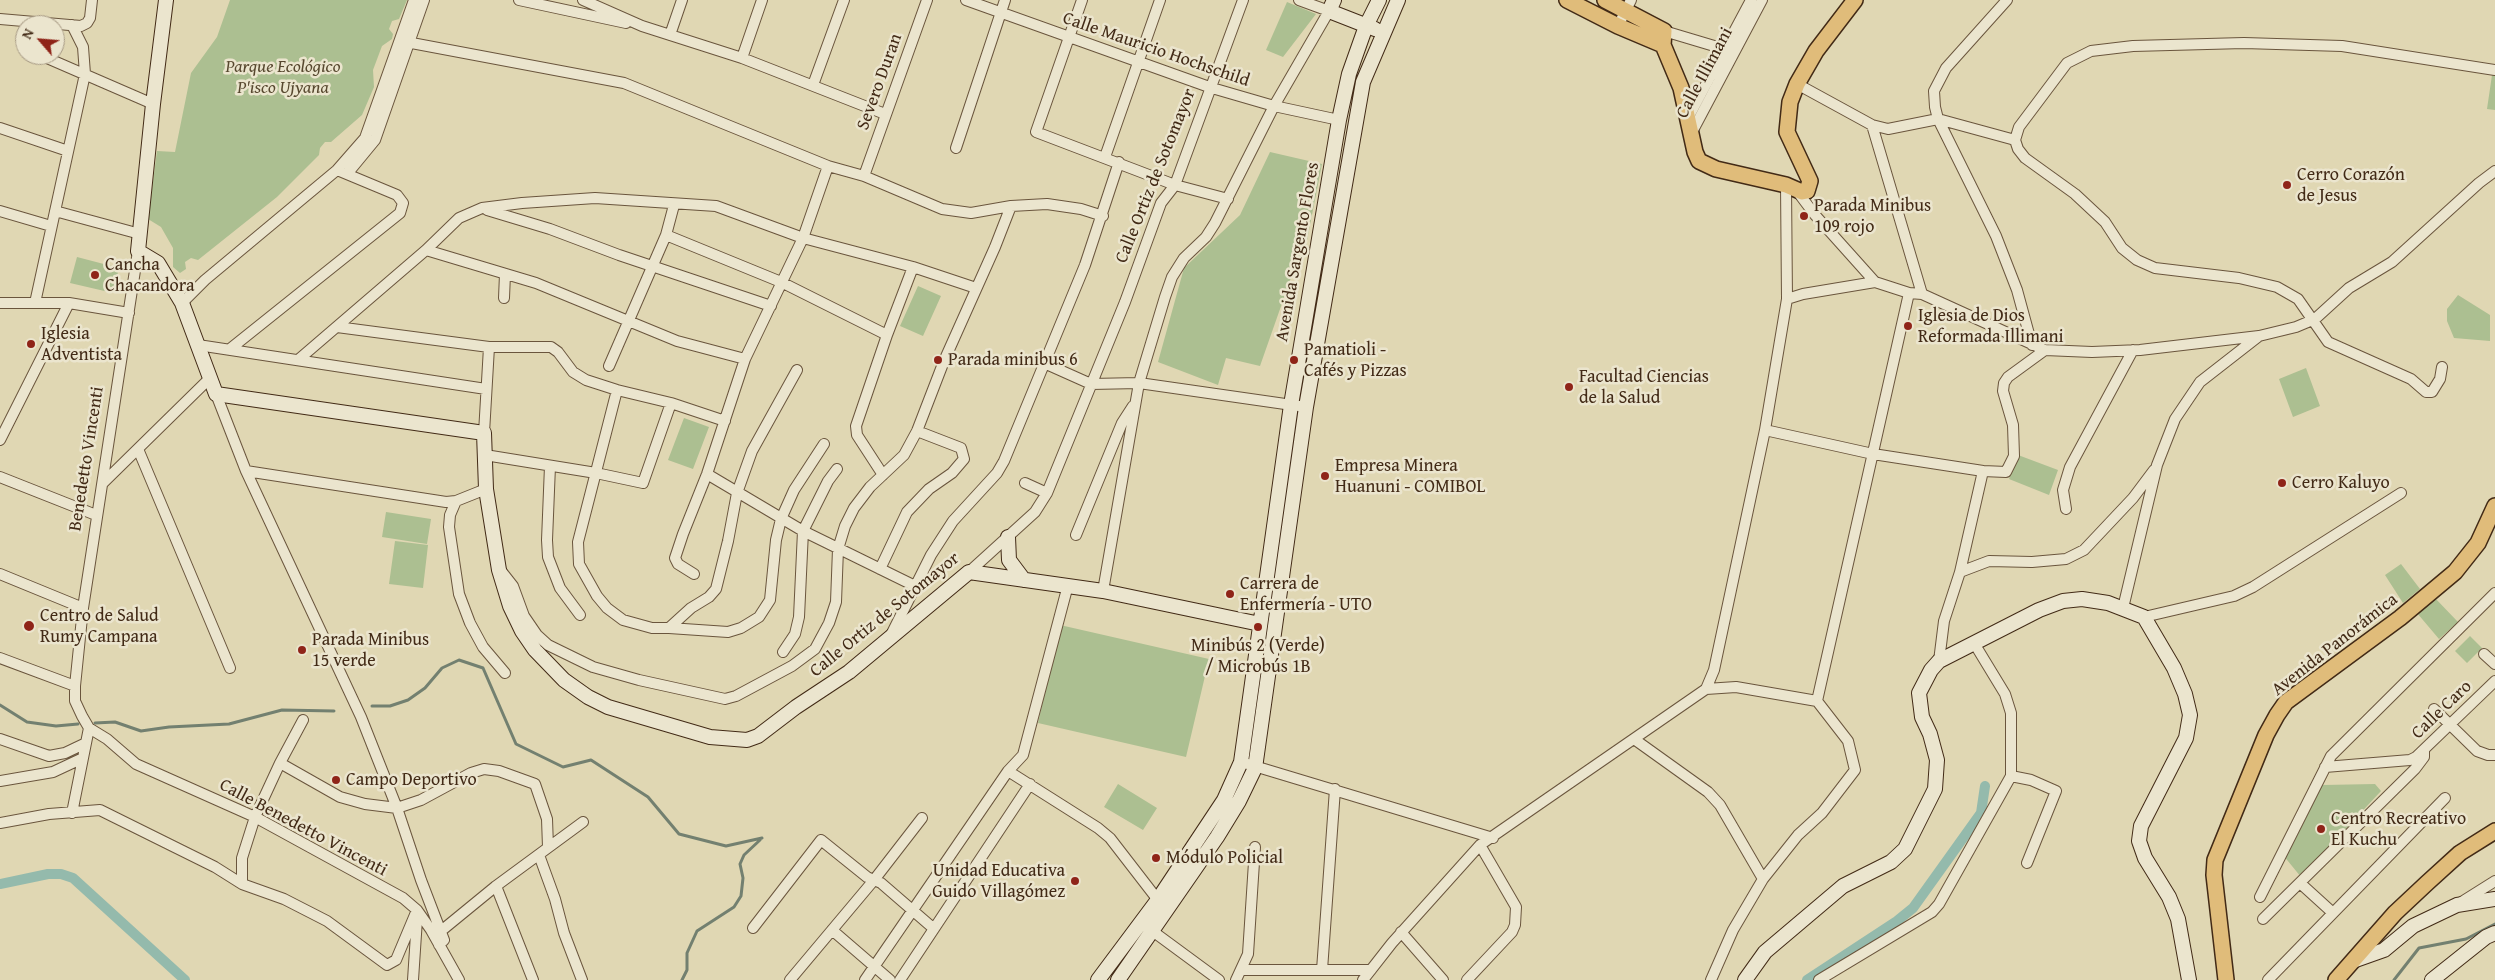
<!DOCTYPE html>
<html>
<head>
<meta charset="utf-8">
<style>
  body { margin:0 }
  #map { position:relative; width:2495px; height:980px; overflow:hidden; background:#e0d7b3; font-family:"Gentium Book Plus",serif }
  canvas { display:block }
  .north { position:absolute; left:15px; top:15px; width:50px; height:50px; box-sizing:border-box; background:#ebe5ce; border:1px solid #a79a84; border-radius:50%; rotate:297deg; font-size:14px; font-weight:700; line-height:20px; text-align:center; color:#422a16 }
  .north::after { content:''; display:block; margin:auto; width:18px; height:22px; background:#8f2418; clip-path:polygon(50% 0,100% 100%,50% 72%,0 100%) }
</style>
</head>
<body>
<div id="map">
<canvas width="2495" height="980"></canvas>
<div class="north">N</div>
</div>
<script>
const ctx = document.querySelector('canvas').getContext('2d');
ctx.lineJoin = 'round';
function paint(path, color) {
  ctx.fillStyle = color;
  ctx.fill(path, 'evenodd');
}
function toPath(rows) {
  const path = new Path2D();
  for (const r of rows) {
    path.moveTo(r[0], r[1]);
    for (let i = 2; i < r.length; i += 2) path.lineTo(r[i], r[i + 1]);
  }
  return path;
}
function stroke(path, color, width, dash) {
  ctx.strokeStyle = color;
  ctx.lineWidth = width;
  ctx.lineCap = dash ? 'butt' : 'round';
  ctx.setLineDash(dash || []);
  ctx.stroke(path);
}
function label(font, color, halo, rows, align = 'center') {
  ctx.font = font + ' "Gentium Book Plus",serif';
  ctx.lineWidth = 5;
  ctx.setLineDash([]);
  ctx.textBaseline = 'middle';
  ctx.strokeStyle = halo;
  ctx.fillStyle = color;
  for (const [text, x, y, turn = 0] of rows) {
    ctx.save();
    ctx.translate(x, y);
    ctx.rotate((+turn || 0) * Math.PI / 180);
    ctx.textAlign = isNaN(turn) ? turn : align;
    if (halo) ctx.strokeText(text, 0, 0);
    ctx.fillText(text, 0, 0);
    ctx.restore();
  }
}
paint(toPath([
  [230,0,407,0,399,19,392,21,389,29,393,34,392,39,382,46,373,70,374,87,362,115,331,142,325,142,320,148,319,155,277,197,198,260,191,258,185,262,186,269,180,273,173,267,173,248,161,227,148,219,157,151,175,152,191,73,217,37],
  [1287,2,1316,14,1283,57,1266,50],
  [2492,75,2495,75,2495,110,2487,109],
  [1270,152,1322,164,1301,271,1293,272,1260,366,1226,358,1218,385,1158,362,1184,268,1240,215],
  [77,257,119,268,113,293,70,283],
  [918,286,941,296,923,336,900,326],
  [2458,295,2490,315,2490,341,2454,338,2447,321,2447,309],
  [2306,368,2320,406,2293,417,2279,379],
  [684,418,709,427,693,469,668,460],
  [2018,455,2058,470,2049,495,2009,479],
  [386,512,431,519,427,544,382,537],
  [395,541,428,545,423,588,389,584],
  [2401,564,2420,589,2403,603,2385,575],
  [2434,597,2458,622,2439,639,2417,613],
  [1060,625,1209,659,1186,757,1038,723],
  [2470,636,2482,648,2467,663,2455,651],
  [1118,784,1157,808,1143,830,1104,807],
  [2375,784,2381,791,2301,877,2283,855,2307,802,2323,785]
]), '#acbf91');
stroke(toPath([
  [0,705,27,722,56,726,78,724],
  [372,706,390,706,408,700,425,688,442,668,459,660,483,668,516,744,563,767,591,760,648,797,679,834,726,846,762,838],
  [95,723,115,722,141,731,169,727,229,724,282,710,334,711],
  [682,980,687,970,687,953,697,931,734,907,741,896,743,878,740,864,744,855,760,840],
  [2394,980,2419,948,2466,939,2495,924]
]), '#738070', 3);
stroke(toPath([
  [0,884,48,874,61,874,73,878,185,980],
  [1807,980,1897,921,1913,908,1981,813,1985,786]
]), '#94baac', 10);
const street = toPath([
  [519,0,626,23],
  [583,0,642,26,742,58,885,114],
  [966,0,1212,88,1274,106,1339,120],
  [1082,0,1036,132,1175,185,1228,199],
  [2007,0,1946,68,1934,91,1935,107,1938,119,1996,236,2017,290,2032,345],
  [0,19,81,26,87,23,90,18,92,0],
  [1618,26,1631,0],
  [1664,31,1731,51],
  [670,35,682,0],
  [401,41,624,83,828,166,864,176,942,209,971,213,1011,206,1047,204,1081,209,1103,216],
  [40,55,153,104],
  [742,58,762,0],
  [1797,84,1872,125,1888,129,1938,119,2015,140],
  [813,85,844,0],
  [1687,120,1751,0],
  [1872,125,1922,294],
  [0,128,68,151],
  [1691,134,1762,0],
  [956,148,1005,0],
  [1105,157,1160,0],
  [347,174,375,140,424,0],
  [864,176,927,0],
  [1797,191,1815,215,1875,282,1909,293,1922,294,2045,350,2092,352,2140,350,2259,336,2296,327,2315,319,2349,288,2392,262,2479,183,2495,171],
  [487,210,550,229,619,255,771,306],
  [0,211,51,226],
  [55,211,140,234],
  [666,235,781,282,887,335],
  [426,250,536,283,677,341,745,359],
  [138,251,83,608,75,686,75,701,82,716,89,728,107,739,136,764,255,817,403,898,417,910,431,930,459,980],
  [504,298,505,274],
  [1787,299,1803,294,1875,282],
  [0,303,69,303,129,313],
  [35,303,85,74,83,47,72,25],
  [182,303,205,280,337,170,365,138,414,0],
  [337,327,489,347,551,347,558,352,573,372,586,380,617,390,671,403,725,421],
  [198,345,486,389],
  [230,349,400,213,403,203,397,195,337,170],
  [298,360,426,250,459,218,482,208,522,203,595,198,716,206,803,238,913,267,976,288],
  [1044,363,1091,384,1139,383,1306,407],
  [609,366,666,235,674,205],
  [2442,367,2440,379,2432,392,2426,392,2411,379,2328,342,2298,299,2277,287,2239,278,2155,268,2137,260,2122,248,2105,222,2075,194,2025,158,2018,149,2015,140,2019,127,2067,63,2091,51,2133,46,2244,43,2342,46,2495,70],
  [617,390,578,542,579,564,597,596,607,608,623,620,652,628,669,628,691,608,709,597,716,589,728,541,737,493,752,451,797,370],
  [216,394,246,471,361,717,397,808,421,800,471,773,484,769,499,771,535,784,547,819,548,847],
  [1765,430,1873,454,1983,471],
  [484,433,489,347],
  [0,440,69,303],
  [138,449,230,668],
  [485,455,596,473,643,483,671,403],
  [550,466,547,540,548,557,560,588,580,615],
  [246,471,446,502,456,501,486,489],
  [707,474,803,531,915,586],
  [883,475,857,435,856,426,887,335,913,267],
  [0,477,96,515],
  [103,483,210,378],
  [1025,483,1047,493],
  [456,501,450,515,449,527,459,594,470,623,483,647,505,673],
  [2066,509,2063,490,2070,467,2133,350],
  [1076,535,1122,423,1133,406],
  [880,569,907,512,929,489,952,473,964,459,961,448,917,431],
  [502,572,513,586,524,616,537,635,548,645,593,667,639,680,725,699,736,696,792,666,815,649,829,623,836,602,838,549,845,526,854,508,870,487,904,455,917,431,944,361,995,247,1011,206],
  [969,572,1035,512,1047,493,1125,302,1161,203,1175,185,1243,0],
  [1960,572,1989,561,2032,562,2066,559,2084,550,2133,498,2154,470],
  [0,574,83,608],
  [694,574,678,564,675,558,683,534,707,474,745,359,803,238,828,166],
  [1103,591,1139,383,1165,297,1172,277,1184,258,1206,237,1215,223,1274,106,1329,11,1299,0],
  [2123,608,2157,465,2175,419,2200,382,2259,336],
  [2144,617,2234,596,2253,587,2401,493],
  [669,628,728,632,741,628,759,617,770,600,776,540,781,519,794,490,824,444],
  [891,635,931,555,953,521,997,473,1004,461,1085,265,1119,162],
  [783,652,795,634,799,617,803,531,828,481,837,469],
  [2484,654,2495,664],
  [0,658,75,686],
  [1939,661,1944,621,1960,572,1983,471,2006,472,2014,456,2013,425,2003,391,2004,383,2008,377,2045,350],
  [1706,689,1714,670,1765,430,1787,299,1786,185],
  [1817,701,1909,293],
  [2434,709,2477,751,2488,755,2495,755],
  [303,720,280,763,340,797,365,804,397,808,421,880,444,940,439,945],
  [0,739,49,756,65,753,86,743],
  [1634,739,1708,792,1720,805,1763,879],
  [1241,762,1493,838],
  [2325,767,2410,760,2416,757,2495,681],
  [1008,771,1098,828,1110,838,1161,904],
  [2011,776,2031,780,2056,791,2027,863],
  [0,781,53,772,83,758],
  [72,813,89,728],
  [0,823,49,814,100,810,215,867,242,884,284,899,327,921,387,965,396,960,417,910],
  [539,855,555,899,564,933,582,980],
  [2300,883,2333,913],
  [242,884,242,858,255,817,280,763],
  [496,886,533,980],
  [2260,897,2331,756,2495,593],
  [2460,903,2495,881],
  [2263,919,2415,769,2424,757,2424,750],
  [1147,927,1219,980],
  [753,928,821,840,867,877,881,883,933,928],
  [832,930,890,980],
  [441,931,496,886,583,822],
  [1401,932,1443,980],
  [1241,970,1371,970],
  [1322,970,1335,789],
  [413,980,417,919],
  [790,980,874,880,922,818],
  [865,980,1008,771,1023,755,1068,585],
  [900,980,1030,784],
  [1236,980,1248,954,1255,847],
  [1363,980,1392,943,1480,845,1706,689,1736,687,1817,701,1848,741,1855,770,1822,813,1798,835,1763,879,1733,930,1711,980],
  [1467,980,1512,932,1515,925,1516,907,1480,845],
  [1819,980,1932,912,1939,904,2011,776,2011,713,2005,694,1974,643],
  [2268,980,2445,798]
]);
const secondary = toPath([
  [166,0,153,104,138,251,158,263,182,303,216,394,484,433,486,489,499,570,510,606,522,631,535,650,564,680,588,697,608,707,710,737,747,740,758,736,796,707,849,672,969,572,1103,591,1260,624],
  [1334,0,1329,11,1375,29],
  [1008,537,1009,560,1024,580],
  [2353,961,2384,950,2413,926,2457,905,2495,899],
  [1098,980,1157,901,1224,800,1241,762,1291,405,1339,120,1349,74,1366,26,1379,0],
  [1118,980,1217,837,1239,801,1255,768,1306,407,1363,82,1398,0],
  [1745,980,1765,952,1843,886,1891,862,1905,849,1935,789,1937,760,1930,734,1922,717,1919,693,1931,670,1939,661,2039,610,2063,601,2082,599,2108,603,2144,617,2174,668,2185,694,2190,715,2186,738,2141,826,2139,841,2145,858,2169,897,2178,919,2189,980],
  [2432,980,2486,937,2495,933]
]);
const primary = toPath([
  [1567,0,1618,26,1663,45],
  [1605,0,1664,31,1663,45,1681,88,1695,152,1699,161,1716,169,1786,185,1802,192,1807,191,1810,181,1787,132,1790,102,1797,84,1816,51,1855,0],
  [2226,980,2214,875,2215,860,2266,735,2277,715,2286,702,2400,618,2455,572,2478,543,2495,506],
  [2336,980,2395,913,2427,883,2460,853,2495,831]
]);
stroke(street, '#6a553d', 12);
stroke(secondary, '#422a16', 16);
stroke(primary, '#422a16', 18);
stroke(street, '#ebe5ce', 10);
stroke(secondary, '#ebe5ce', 14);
stroke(primary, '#e0bc7a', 15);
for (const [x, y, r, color] of [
  [2287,185,5,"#8f2418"],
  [1804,216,5,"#8f2418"],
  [95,275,5,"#8f2418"],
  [1908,326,5,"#8f2418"],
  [31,344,5,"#8f2418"],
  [938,360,5,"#8f2418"],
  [1294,360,5,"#8f2418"],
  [1569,387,5,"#8f2418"],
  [1325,476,5,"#8f2418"],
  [2282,483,5,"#8f2418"],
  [1230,594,5,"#8f2418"],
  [29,626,6,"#8f2418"],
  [1258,627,5,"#8f2418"],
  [302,650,5,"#8f2418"],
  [336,780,5,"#8f2418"],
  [2321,829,5,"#8f2418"],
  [1156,858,5,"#8f2418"],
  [1075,881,5,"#8f2418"]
]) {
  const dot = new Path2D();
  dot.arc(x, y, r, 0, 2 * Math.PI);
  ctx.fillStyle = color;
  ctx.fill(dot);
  stroke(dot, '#ebe5ce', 2);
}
label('18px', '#422a16', '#ebe5ce', [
  ["Calle Mauricio Hochschild",1156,50,19],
  ["Calle Illimani",1705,73,-62],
  ["Severo Duran",880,82,-70],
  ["Calle Ortiz de Sotomayor",1156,176,-68],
  ["Avenida Sargento Flores",1298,252,-80],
  ["Benedetto Vincenti",87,459,-81],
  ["Calle Ortiz de Sotomayor",885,615,-39],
  ["Avenida Panorámica",2335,645,-38],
  ["Calle Caro",2442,710,-44],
  ["Calle Benedetto Vincenti",303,828,28]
]);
label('italic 18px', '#57482f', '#ebe5ce', [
  ["Parque Ecológico",283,67],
  ["P'isco Ujyana",283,88]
]);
label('18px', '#422a16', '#ebe5ce', [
  ["Cerro Corazón",2297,175],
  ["de Jesus",2297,196],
  ["Parada Minibus",1814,206],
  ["109 rojo",1814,227],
  ["Cancha",105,265],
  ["Chacandora",105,286],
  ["Iglesia de Dios",1918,316],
  ["Reformada Illimani",1918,337],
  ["Iglesia",41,334],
  ["Adventista",41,355],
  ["Pamatioli -",1304,350],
  ["Cafés y Pizzas",1304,371],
  ["Parada minibus 6",948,360],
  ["Facultad Ciencias",1579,377],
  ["de la Salud",1579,398],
  ["Empresa Minera",1335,466],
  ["Huanuni - COMIBOL",1335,487],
  ["Cerro Kaluyo",2292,483],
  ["Carrera de",1240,584],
  ["Enfermería - UTO",1240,605],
  ["Centro de Salud",40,616],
  ["Rumy Campana",40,637],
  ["Parada Minibus",312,640],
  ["15 verde",312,661],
  ["Minibús 2 (Verde)",1258,646,"center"],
  ["/ Microbús 1B",1258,667,"center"],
  ["Campo Deportivo",346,780],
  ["Centro Recreativo",2331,819],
  ["El Kuchu",2331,840],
  ["Módulo Policial",1166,858],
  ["Unidad Educativa",1065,871,"right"],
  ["Guido Villagómez",1065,892,"right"]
], 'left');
</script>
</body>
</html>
